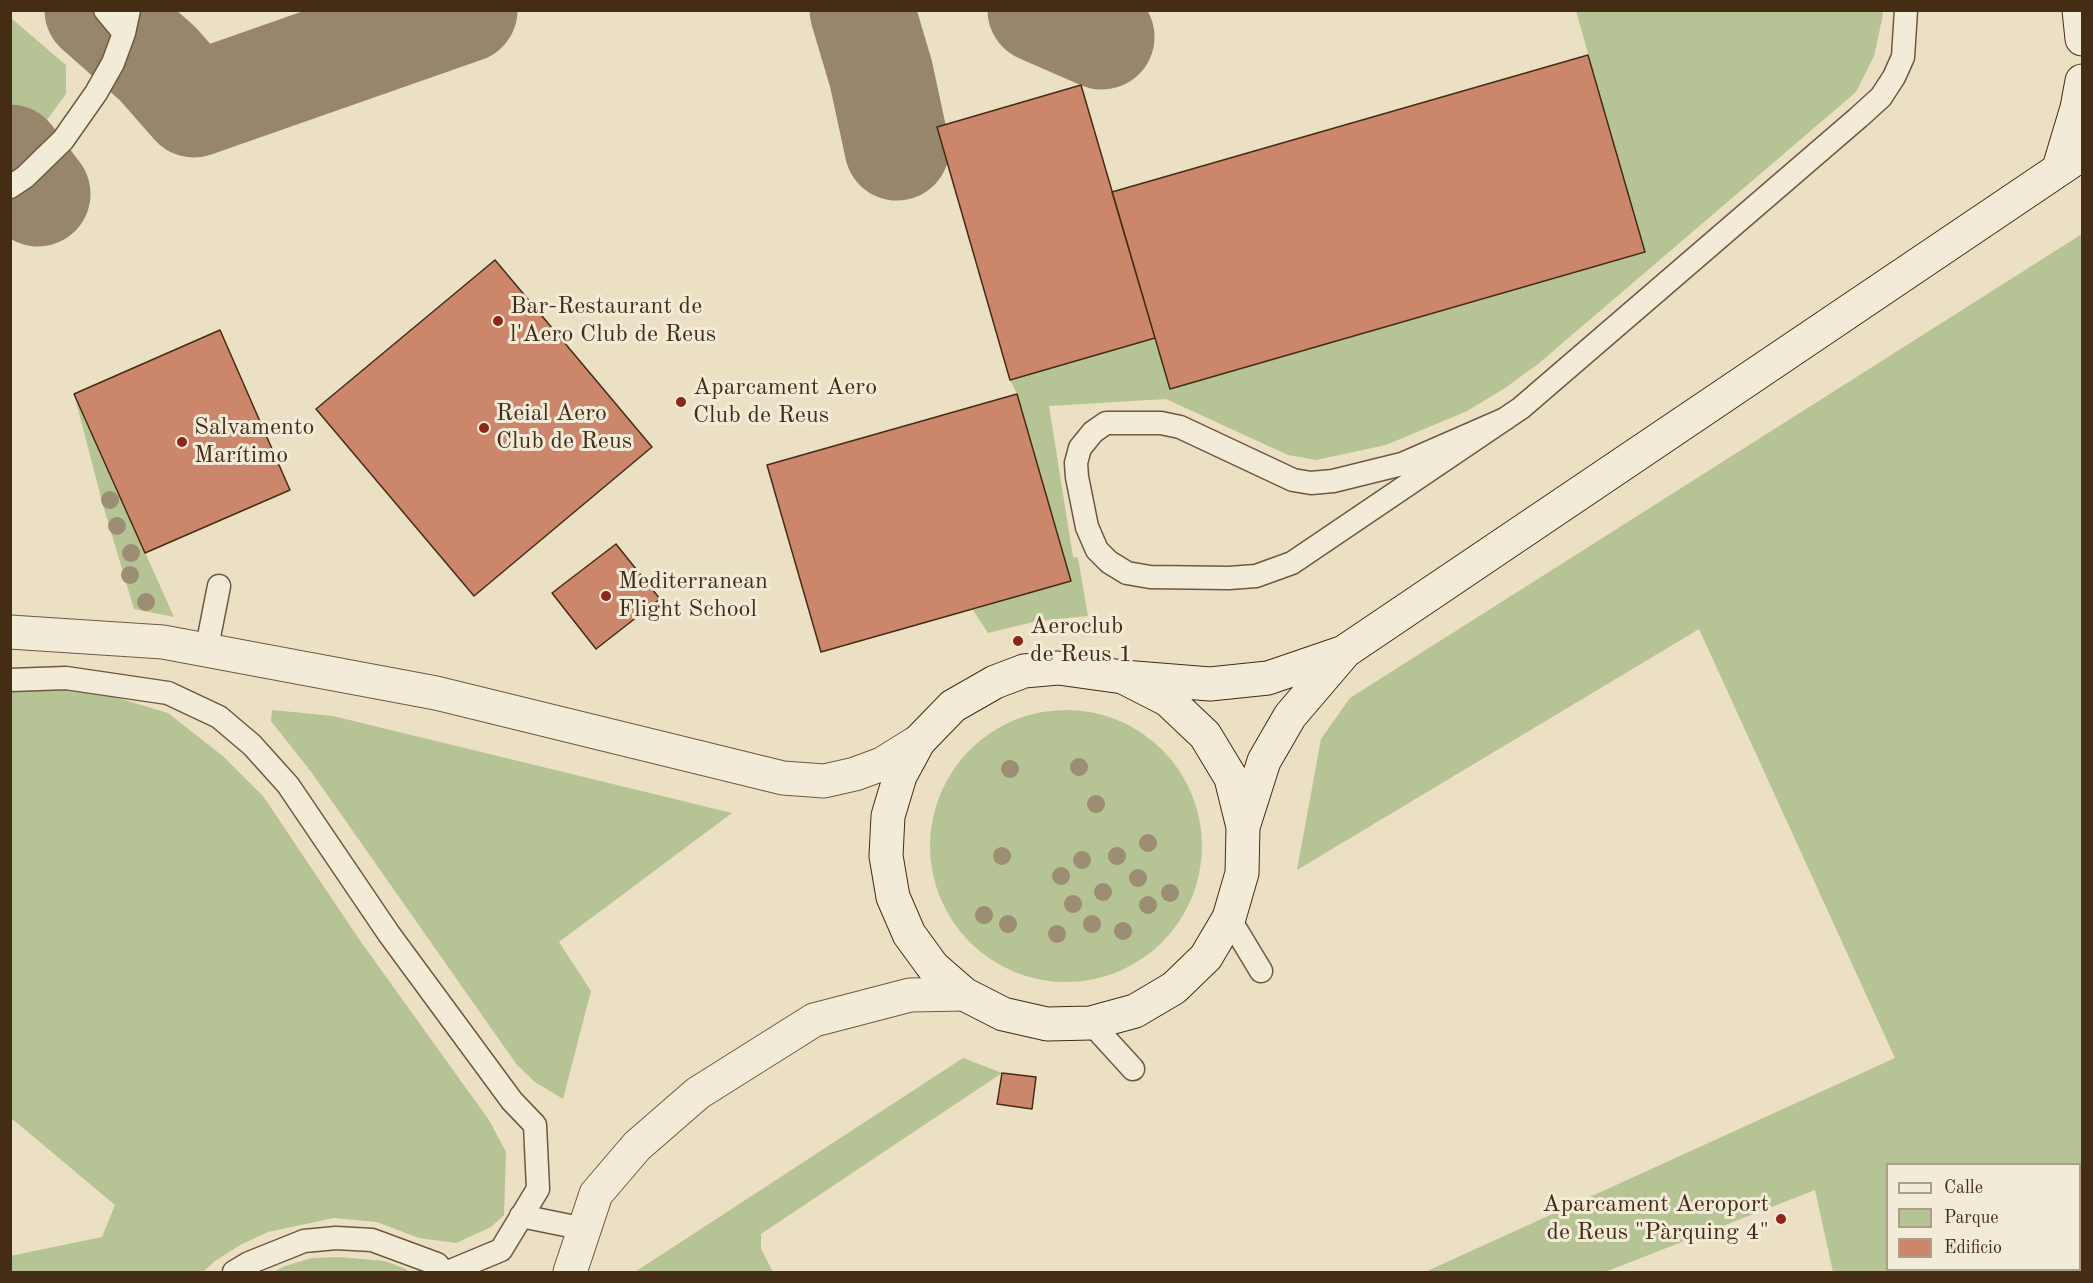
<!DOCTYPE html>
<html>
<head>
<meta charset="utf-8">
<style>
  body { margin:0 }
  #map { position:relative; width:2093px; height:1283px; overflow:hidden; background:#ebe0c3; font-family:"Old Standard TT",serif }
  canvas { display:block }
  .frame { position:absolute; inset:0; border:12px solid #442c15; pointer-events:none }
  .legend { position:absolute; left:1886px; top:1163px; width:195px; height:108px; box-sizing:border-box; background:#f2ebd8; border:2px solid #ac9f8a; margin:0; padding:8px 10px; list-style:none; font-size:18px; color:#442c15 }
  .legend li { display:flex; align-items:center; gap:12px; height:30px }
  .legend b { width:30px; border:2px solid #ac9f8a }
</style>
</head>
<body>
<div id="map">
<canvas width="2093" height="1283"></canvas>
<div class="frame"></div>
<ul class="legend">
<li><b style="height:8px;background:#f2ebd8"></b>Calle</li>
<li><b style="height:16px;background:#b5c395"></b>Parque</li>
<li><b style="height:16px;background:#cc866b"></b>Edificio</li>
</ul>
</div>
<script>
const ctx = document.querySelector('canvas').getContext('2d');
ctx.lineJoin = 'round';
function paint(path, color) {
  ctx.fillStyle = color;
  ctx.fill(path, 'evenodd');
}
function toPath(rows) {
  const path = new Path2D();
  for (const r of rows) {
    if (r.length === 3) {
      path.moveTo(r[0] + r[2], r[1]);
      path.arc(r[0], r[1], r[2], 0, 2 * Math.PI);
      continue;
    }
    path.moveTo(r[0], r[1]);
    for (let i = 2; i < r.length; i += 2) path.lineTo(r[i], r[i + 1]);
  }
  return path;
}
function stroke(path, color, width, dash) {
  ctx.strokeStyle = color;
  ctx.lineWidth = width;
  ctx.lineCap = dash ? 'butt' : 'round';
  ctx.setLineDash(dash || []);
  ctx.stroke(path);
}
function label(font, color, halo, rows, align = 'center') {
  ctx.font = font + ' "Old Standard TT",serif';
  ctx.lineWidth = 6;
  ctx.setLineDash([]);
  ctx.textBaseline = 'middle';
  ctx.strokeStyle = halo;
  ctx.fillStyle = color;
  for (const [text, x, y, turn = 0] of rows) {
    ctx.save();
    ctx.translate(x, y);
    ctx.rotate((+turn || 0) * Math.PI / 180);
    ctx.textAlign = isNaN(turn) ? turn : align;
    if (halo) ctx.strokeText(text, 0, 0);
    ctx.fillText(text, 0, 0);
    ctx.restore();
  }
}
paint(toPath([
  [1576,11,1882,11,1883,15,1874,56,1856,92,1538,364,1505,388,1467,411,1386,445,1316,460,1288,455,1166,399,1049,406,1073,557,1078,558,1088,616,1037,621,988,633,973,610,1071,580,1017,394,1010,380,1155,338,1170,389,1645,253],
  [11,18,66,65,66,94,32,140,11,114],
  [2082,234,2082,1272,1833,1272,1815,1190,1605,1272,1425,1272,1895,1058,1699,629,1297,870,1321,739,1350,698],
  [2080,1164,2080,1270,1888,1270,1888,1164],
  [74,394,174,617,134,609,103,505],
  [23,687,71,689,108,695,168,713,224,757,263,796,361,942,489,1120,506,1152,504,1215,491,1227,456,1243,419,1238,377,1222,334,1218,268,1232,240,1245,215,1261,203,1272,11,1272,10,1256,102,1237,115,1205,11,1118,11,689],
  [272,710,333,716,732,813,559,942,591,991,563,1099,535,1082,517,1065,312,773,271,721],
  [1066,846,136],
  [963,1058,1002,1073,761,1234,761,1249,773,1272,635,1272],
  [339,1257,385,1261,406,1269,409,1272,273,1272,285,1266,312,1258]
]), '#b5c395');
stroke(toPath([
  [97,10,158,64,194,105,465,10],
  [862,10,881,74,897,148],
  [1040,10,1102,37],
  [10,157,38,194]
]), '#98866c', 105);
const building = toPath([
  [1588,55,1645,252,1170,389,1112,192,1588,55],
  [1081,85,1155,338,1010,380,937,127,1081,85],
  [495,260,652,447,474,596,316,409,495,260],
  [220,330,290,490,145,553,74,394,220,330],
  [1017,394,1071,581,821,652,767,465,1017,394],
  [616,544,660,599,596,649,552,593,616,544],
  [1002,1073,1036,1077,1032,1109,997,1104,1002,1073]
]);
paint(building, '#cc866b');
stroke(building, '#442c15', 1.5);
const lane = toPath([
  [105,10,124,33],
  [10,187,25,177,63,140,96,93,113,63,124,33,129,10],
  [1505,419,1402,464,1333,481,1311,483,1293,480,1180,427,1161,423,1106,423,1093,432,1080,448,1076,463,1077,477,1087,527,1097,550,1109,562,1127,573,1150,577,1229,578,1256,576,1292,563,1521,408,1859,117,1881,97,1894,77,1903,57,1906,10],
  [206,652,219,586],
  [10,680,66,678,168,693,219,717,252,745,288,785,389,934,512,1101,535,1125,538,1189,501,1250,448,1272],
  [1229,918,1261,971],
  [1091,1023,1133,1069],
  [521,1216,585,1229],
  [234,1272,249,1263,304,1241,336,1238,372,1240,437,1264,444,1272]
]);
const street = toPath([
  [10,632,163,642,436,693,783,778,824,781,855,774,882,764,919,741],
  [570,1272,596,1194,637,1146,698,1093,814,1020,910,995,964,994]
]);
const secondary = toPath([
  [2079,10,2082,39],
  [2059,168,2077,108,2082,81],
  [1123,677,1168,700,1205,735,1231,778,1243,827,1242,873,1229,918,1206,957,1174,988,1135,1011,1091,1023,1047,1024,1003,1014,964,994,933,967,909,934,893,897,886,856,888,816,900,776,919,741,953,706,995,682,1024,671,1058,668,1123,677,1210,684,1268,678,1344,652,2082,154],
  [1243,827,1264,761,1290,716,1343,654]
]);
stroke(lane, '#6e5940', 25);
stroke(street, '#6e5940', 35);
stroke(secondary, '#442c15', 35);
stroke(lane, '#f2ebd8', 22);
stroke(street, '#f2ebd8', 33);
stroke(secondary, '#f2ebd8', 33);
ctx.fillStyle = '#9c8e72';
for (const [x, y] of [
  [110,500],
  [117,526],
  [131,553],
  [130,575],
  [146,602],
  [1079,767],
  [1010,769],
  [1096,804],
  [1148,843],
  [1002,856],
  [1117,856],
  [1082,860],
  [1061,876],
  [1138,878],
  [1103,892],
  [1170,893],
  [1073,904],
  [1148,905],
  [984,915],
  [1008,924],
  [1092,924],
  [1123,931],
  [1057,934]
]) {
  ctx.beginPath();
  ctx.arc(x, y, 9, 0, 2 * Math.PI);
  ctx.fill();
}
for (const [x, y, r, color] of [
  [498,321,6,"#8f2418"],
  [681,402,6,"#8f2418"],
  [484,428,6,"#8f2418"],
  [182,442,6,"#8f2418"],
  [606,596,6,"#8f2418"],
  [1018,641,6,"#8f2418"],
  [1781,1219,6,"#8f2418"]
]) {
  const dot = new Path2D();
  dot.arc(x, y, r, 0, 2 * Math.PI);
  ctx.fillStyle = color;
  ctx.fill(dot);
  stroke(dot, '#f2ebd8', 2);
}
label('24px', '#442c15', '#f2ebd8', [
  ["Bar-Restaurant de",510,307],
  ["l'Aero Club de Reus",510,335],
  ["Aparcament Aero",693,388],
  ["Club de Reus",693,416],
  ["Reial Aero",496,414],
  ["Club de Reus",496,442],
  ["Salvamento",194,428],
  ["Marítimo",194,456],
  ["Mediterranean",618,582],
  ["Flight School",618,610],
  ["Aeroclub",1030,627],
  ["de Reus 1",1030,655],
  ["Aparcament Aeroport",1769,1205,"right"],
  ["de Reus \"Pàrquing 4\"",1769,1233,"right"]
], 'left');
</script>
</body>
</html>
